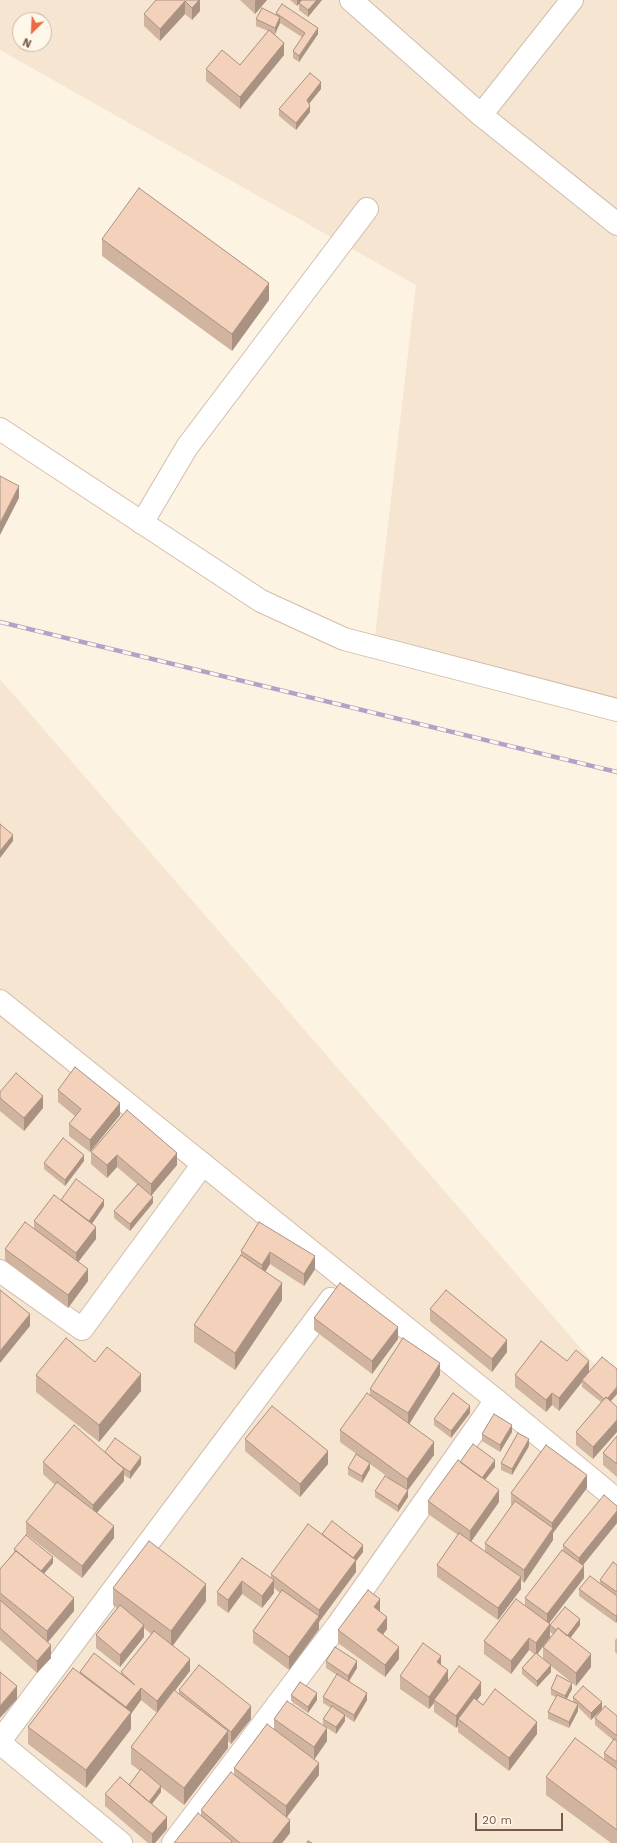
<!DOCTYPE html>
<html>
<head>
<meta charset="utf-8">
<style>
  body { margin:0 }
  #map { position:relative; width:617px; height:1843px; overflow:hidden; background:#fdf3e3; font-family:"Work Sans",sans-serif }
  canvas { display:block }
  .north { position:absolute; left:12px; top:12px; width:40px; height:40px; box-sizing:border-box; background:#fff7ea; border:1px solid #c8b8a9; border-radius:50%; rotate:204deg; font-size:11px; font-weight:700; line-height:16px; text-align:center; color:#765948 }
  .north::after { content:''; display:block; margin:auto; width:14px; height:18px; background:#ea6a45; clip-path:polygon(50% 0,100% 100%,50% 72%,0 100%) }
  .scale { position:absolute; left:475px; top:1813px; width:88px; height:18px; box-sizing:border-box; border:2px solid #765948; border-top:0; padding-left:5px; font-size:12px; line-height:14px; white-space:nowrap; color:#765948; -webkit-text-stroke:3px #fff7ea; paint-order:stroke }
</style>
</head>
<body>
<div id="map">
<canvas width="617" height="1843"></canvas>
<div class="north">N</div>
<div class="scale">20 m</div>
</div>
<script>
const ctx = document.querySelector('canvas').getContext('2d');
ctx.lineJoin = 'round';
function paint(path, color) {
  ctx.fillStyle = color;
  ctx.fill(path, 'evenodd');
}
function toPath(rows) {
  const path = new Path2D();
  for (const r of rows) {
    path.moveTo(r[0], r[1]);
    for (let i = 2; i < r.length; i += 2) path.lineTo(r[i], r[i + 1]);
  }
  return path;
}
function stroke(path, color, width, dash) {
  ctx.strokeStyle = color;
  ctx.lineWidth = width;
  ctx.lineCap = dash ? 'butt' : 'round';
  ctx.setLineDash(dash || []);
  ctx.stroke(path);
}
paint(toPath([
  [0,0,617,0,617,722,373,653,416,285,0,50],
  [20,20,44,20,44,44,20,44],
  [0,679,617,1390,617,1843,0,1843]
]), '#f5e5d1');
const street = toPath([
  [351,0,481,115,617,224],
  [481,115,572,0],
  [142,523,187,447,367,209],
  [0,1271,82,1329,203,1164],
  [0,1741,331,1299],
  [0,1743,121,1843],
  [173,1843,337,1626,496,1400]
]);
const secondary = toPath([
  [0,429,261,601,344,639,617,710],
  [0,1001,496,1400,617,1500]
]);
stroke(street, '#d0bdac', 24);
stroke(secondary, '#d4bca9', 24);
stroke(street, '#fff', 22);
stroke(secondary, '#fff', 22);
const rail = toPath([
  [0,622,617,772]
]);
stroke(rail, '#b5a1c6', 4.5);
stroke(rail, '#fff7ea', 3, [9]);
paint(toPath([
  [156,0,200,0,200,11,192,20,185,14,160,41,144,26,144,14],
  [240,0,267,0,255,14],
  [290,0,302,0,297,6],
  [322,0,308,17,299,10,299,3],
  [276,13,318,34,299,62,293,58,293,51,302,37,280,23,275,34,284,55,240,109,206,81,206,69,240,65,268,31,256,26,256,19,276,15],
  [321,89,309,104,310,112,296,130,279,116,279,109],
  [102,239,269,300,232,351,102,256],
  [58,1090,120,1115,90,1152,69,1136,69,1124,75,1116,58,1102],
  [0,1092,43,1108,24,1131,0,1111],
  [127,1110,177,1165,151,1195,153,1203,130,1231,114,1218,114,1211,137,1184,117,1167,107,1178,91,1164,91,1152],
  [84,1161,65,1186,44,1169,44,1163],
  [61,1200,104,1206,92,1224,96,1239,78,1261,88,1281,68,1308,5,1261,5,1249,34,1229,34,1221],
  [259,1222,315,1269,304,1286,270,1264,265,1272,282,1300,235,1370,194,1342,194,1325,241,1255,241,1251],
  [430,1309,507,1352,492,1372,430,1321],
  [314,1318,398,1339,372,1374,314,1330],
  [567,1361,589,1372,617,1369,617,1394,610,1401,593,1459,576,1445,576,1432,601,1402,582,1387,582,1382,559,1411,552,1405,546,1412,515,1387,515,1375],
  [95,1362,141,1391,99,1442,36,1392,36,1375],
  [440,1375,409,1424,434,1455,408,1490,408,1497,398,1512,375,1497,375,1491,388,1477,370,1464,370,1469,362,1483,348,1475,348,1468,362,1458,340,1442,340,1430,370,1394,370,1389],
  [470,1413,451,1438,434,1425,434,1419],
  [512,1432,500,1452,482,1441,482,1434],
  [617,1436,617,1477,603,1465,603,1453],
  [245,1439,328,1464,300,1497,245,1451],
  [529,1446,512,1475,501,1470,501,1463],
  [105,1452,141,1464,130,1479,124,1475,124,1481,97,1513,114,1538,82,1578,26,1534,26,1522,55,1485,43,1474,43,1462],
  [460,1462,495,1467,485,1480,499,1502,471,1542,485,1552,485,1543,512,1506,511,1505,511,1493,587,1488,553,1533,553,1540,524,1583,521,1580,521,1589,498,1620,437,1577,437,1565,458,1535,428,1514,428,1501],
  [617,1523,583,1565,584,1578,549,1623,550,1637,537,1654,543,1659,543,1647,553,1634,550,1632,550,1625,580,1625,570,1638,591,1667,576,1686,551,1666,551,1672,537,1687,522,1674,522,1668,534,1654,529,1650,511,1674,484,1654,484,1641,525,1606,525,1598,563,1551,563,1545],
  [322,1534,363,1552,356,1561,356,1572,319,1622,319,1629,289,1670,253,1643,253,1631,280,1593,274,1588,274,1593,262,1608,242,1594,228,1613,217,1605,217,1592,242,1558,271,1578,271,1574],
  [14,1549,53,1563,44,1574,74,1611,48,1642,51,1658,37,1673,0,1640,0,1569,14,1552],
  [617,1565,617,1621,616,1623,579,1596,579,1589,600,1583,600,1580],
  [113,1588,206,1601,173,1645,190,1671,175,1691,179,1694,179,1690,251,1719,231,1744,228,1741,228,1748,184,1805,161,1787,161,1792,152,1804,167,1829,155,1843,148,1843,105,1806,105,1794,129,1785,140,1771,131,1764,131,1747,157,1713,141,1700,131,1714,131,1729,86,1788,28,1744,28,1727,80,1673,80,1672,121,1674,121,1672,151,1634,144,1628,144,1637,120,1667,96,1648,96,1635,117,1608,113,1605],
  [380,1611,387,1629,382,1635,399,1659,385,1677,338,1643,338,1630],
  [617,1638,617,1654,615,1652,615,1640],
  [326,1661,357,1668,349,1682,367,1700,354,1722,345,1716,345,1721,336,1734,323,1725,323,1719,331,1708,323,1703,323,1697,337,1675,326,1668],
  [441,1665,448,1681,481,1695,477,1700,483,1705,537,1734,509,1771,458,1732,458,1726,456,1728,434,1712,434,1703,429,1709,400,1689,400,1676],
  [551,1689,572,1689,567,1699,573,1702,573,1697,602,1709,591,1720,578,1707,578,1711,569,1728,548,1719,548,1712,556,1697,551,1695],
  [291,1695,317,1700,308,1713,291,1701],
  [617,1716,617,1843,611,1843,546,1795,546,1777,604,1759,604,1753,613,1740,595,1725,595,1718],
  [274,1719,327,1741,314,1759,319,1775,287,1817,290,1833,282,1843,174,1843,201,1816,201,1810,234,1775,234,1768,274,1729]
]), '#d1b4a0');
paint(toPath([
  [199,0,200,0,200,11,192,20,192,8],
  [256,0,267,0,255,14,255,1],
  [297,0,302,0,297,6],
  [317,0,322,0,308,17,308,10],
  [185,1,185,14,160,41,160,29],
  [280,17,280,23,275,34,275,28],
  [318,28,318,34,299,62,299,56],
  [284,43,284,55,240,109,240,97],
  [321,82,321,89,307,106,307,100],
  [310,106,310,112,296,130,296,123],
  [269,283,269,300,232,351,232,334],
  [19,486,19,498,0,535,0,523],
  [13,835,13,841,0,858,0,851],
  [43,1096,43,1108,24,1131,24,1118],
  [120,1103,120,1115,90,1152,90,1140],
  [177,1153,177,1165,151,1196,151,1184],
  [84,1155,84,1161,65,1186,65,1180],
  [117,1155,117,1167,107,1178,107,1165],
  [153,1197,153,1203,130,1231,130,1224],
  [104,1200,104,1206,89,1228,89,1221],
  [96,1227,96,1239,76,1265,76,1253],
  [270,1252,270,1264,262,1277,262,1265],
  [315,1256,315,1269,304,1286,304,1274],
  [88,1269,88,1281,68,1308,68,1295],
  [282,1283,282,1300,235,1370,235,1353],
  [30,1314,30,1326,0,1363,0,1351],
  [398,1327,398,1339,372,1374,372,1361],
  [507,1340,507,1352,492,1372,492,1359],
  [589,1361,589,1373,582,1380,582,1382,559,1411,559,1398],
  [440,1363,440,1375,408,1426,408,1413],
  [141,1374,141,1391,99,1442,99,1425],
  [617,1387,617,1394,606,1407,606,1400],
  [552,1393,552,1405,546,1412,546,1400],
  [470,1406,470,1413,451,1438,451,1431],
  [617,1420,617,1432,593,1459,593,1447],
  [512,1425,512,1432,500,1452,500,1445],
  [529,1439,529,1446,512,1475,512,1469],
  [434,1442,434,1455,407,1491,407,1479],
  [328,1451,328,1464,300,1497,300,1484],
  [141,1457,141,1464,130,1479,130,1472],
  [495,1460,495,1467,481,1485,481,1478],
  [370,1463,370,1469,362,1483,362,1476],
  [124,1469,124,1481,93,1517,93,1505],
  [587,1475,587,1488,553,1533,553,1540,524,1583,524,1570,552,1530,552,1523],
  [408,1490,408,1497,398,1512,398,1506],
  [499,1490,499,1502,470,1543,470,1531],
  [617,1511,617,1523,579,1570,579,1558],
  [114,1526,114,1538,82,1578,82,1566],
  [363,1545,363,1552,356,1561,356,1572,319,1622,319,1629,289,1670,289,1657,319,1617,319,1610,352,1559],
  [53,1557,53,1563,41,1577,41,1571],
  [584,1566,584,1578,547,1626,547,1614],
  [521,1577,521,1589,498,1620,498,1608],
  [274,1580,274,1593,262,1608,262,1596],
  [242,1581,242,1594,228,1613,228,1600],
  [206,1584,206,1601,171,1648,171,1631],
  [74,1598,74,1611,47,1643,47,1631],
  [380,1599,380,1611,374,1620,374,1607],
  [617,1615,617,1621,616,1623,616,1616],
  [387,1617,387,1629,377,1643,377,1630],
  [580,1619,580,1625,566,1644,566,1637],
  [550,1624,550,1637,536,1656,536,1643],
  [144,1625,144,1637,120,1667,120,1655],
  [529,1638,529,1650,511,1674,511,1661],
  [51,1645,51,1658,37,1673,37,1661],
  [399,1647,399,1659,385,1677,385,1665],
  [591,1654,591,1667,576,1686,576,1673],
  [441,1656,441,1669,437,1662],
  [190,1659,190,1671,157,1713,157,1701],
  [357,1661,357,1668,348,1682,348,1676],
  [551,1665,551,1672,537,1687,537,1681],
  [448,1670,448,1682,434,1700,434,1703,429,1709,429,1697],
  [481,1682,481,1695,461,1722,458,1719,458,1726,456,1728,456,1716],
  [572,1683,572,1689,565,1702,565,1696],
  [17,1686,17,1699,0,1718,0,1706],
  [141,1688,141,1700,131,1714,131,1729,86,1788,86,1770,126,1718,126,1707],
  [317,1693,317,1700,308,1713,308,1707],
  [367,1693,367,1700,354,1722,354,1715],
  [602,1702,602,1709,591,1720,591,1713],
  [578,1704,578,1711,569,1728,569,1722],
  [251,1706,251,1719,231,1744,231,1732],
  [345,1715,345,1721,336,1734,336,1727],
  [537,1722,537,1734,509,1771,509,1758],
  [327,1728,327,1741,314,1760,314,1747],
  [228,1731,228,1748,184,1805,184,1788],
  [319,1763,319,1775,286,1818,286,1806],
  [161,1786,161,1792,148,1809,148,1802],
  [167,1817,167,1829,155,1843,152,1843,152,1834],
  [290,1820,290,1833,282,1843,272,1843]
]), '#aa9282');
const building = toPath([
  [156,0,199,0,192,8,185,1,160,29,144,14,156,0],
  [302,0,317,0,308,10,299,3,302,0],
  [282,4,318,28,299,56,293,51,305,33,276,13,282,4],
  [262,8,280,17,275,28,256,19,262,8],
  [269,30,284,43,240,97,206,69,222,50,240,65,269,30],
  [310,73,321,82,307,100,310,106,296,123,279,109,310,73],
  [139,188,269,283,232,334,102,239,139,188],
  [0,476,19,486,0,523,0,476],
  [0,824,13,835,0,851,0,824],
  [75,1067,120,1103,90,1140,69,1124,81,1109,58,1090,75,1067],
  [16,1073,43,1096,24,1118,0,1098,0,1092,16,1073],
  [127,1110,177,1153,151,1184,117,1155,107,1165,91,1152,127,1110],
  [63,1138,84,1155,65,1180,44,1163,63,1138],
  [76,1179,104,1200,89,1221,61,1200,76,1179],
  [138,1184,153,1197,130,1224,114,1211,138,1184],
  [54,1195,96,1227,76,1253,34,1221,54,1195],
  [25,1222,88,1269,68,1295,5,1249,25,1222],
  [259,1222,315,1256,304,1274,270,1252,262,1265,241,1251,259,1222],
  [241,1255,282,1283,235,1353,194,1325,241,1255],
  [340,1283,398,1327,372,1361,314,1318,340,1283],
  [0,1290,30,1314,0,1351,0,1290],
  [446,1290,507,1340,492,1359,430,1309,446,1290],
  [66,1338,95,1362,107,1347,141,1374,99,1425,36,1375,66,1338],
  [403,1338,440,1363,408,1413,370,1389,403,1338],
  [541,1341,567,1361,576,1350,589,1361,559,1398,552,1393,546,1400,515,1375,541,1341],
  [602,1357,617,1369,617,1387,607,1399,606,1397,604,1399,582,1380,602,1357],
  [367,1393,434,1442,407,1479,340,1430,367,1393],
  [453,1393,470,1406,451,1431,434,1419,453,1393],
  [606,1397,617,1407,617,1420,593,1447,576,1432,606,1397],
  [272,1406,328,1451,300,1484,245,1439,272,1406],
  [494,1414,512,1425,500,1445,482,1434,494,1414],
  [74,1425,124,1469,93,1505,43,1462,74,1425],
  [518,1433,529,1439,512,1469,501,1463,518,1433],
  [617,1436,617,1464,603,1453,617,1436],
  [115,1438,141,1457,130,1472,118,1464,105,1452,115,1438],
  [473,1444,495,1460,482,1478,460,1462,473,1444],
  [546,1445,587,1475,552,1523,511,1493,546,1445],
  [356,1454,370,1463,362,1476,348,1468,356,1454],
  [458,1460,499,1490,470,1531,428,1501,458,1460],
  [385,1476,408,1490,398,1506,375,1491,385,1476],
  [57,1482,114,1526,82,1566,26,1522,57,1482],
  [604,1495,617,1506,617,1511,579,1558,563,1545,604,1495],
  [515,1501,553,1528,524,1570,485,1543,515,1501],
  [332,1521,363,1545,353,1558,322,1534,332,1521],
  [308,1524,356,1560,319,1610,271,1574,308,1524],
  [459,1533,521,1577,498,1608,437,1565,459,1533],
  [26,1535,53,1557,41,1571,14,1549,26,1535],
  [149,1541,206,1584,171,1631,113,1588,149,1541],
  [562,1550,584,1566,547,1614,525,1598,562,1550],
  [16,1551,74,1598,47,1631,0,1593,0,1569,16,1551],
  [242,1558,274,1580,262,1596,242,1581,228,1600,217,1592,242,1558],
  [613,1562,617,1565,617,1592,600,1580,613,1562],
  [590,1576,617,1596,617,1615,616,1616,579,1589,590,1576],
  [282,1590,319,1616,289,1657,253,1631,282,1590],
  [368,1590,380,1599,374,1607,387,1617,377,1630,399,1647,385,1665,338,1630,368,1590],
  [516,1599,550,1624,536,1643,529,1638,511,1661,484,1641,516,1599],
  [0,1600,51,1645,37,1661,0,1628,0,1600],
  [120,1605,144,1625,120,1655,96,1635,120,1605],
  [565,1607,580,1619,567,1636,558,1628,556,1630,550,1625,565,1607],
  [558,1628,591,1654,576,1673,543,1647,558,1628],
  [154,1631,190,1659,157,1701,141,1688,126,1707,80,1672,94,1653,135,1685,121,1672,154,1631],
  [423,1643,441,1656,437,1662,448,1670,429,1697,400,1676,423,1643],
  [335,1647,357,1661,348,1676,326,1661,335,1647],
  [536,1653,551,1665,537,1681,522,1668,536,1653],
  [199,1665,251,1706,231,1732,179,1690,199,1665],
  [459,1666,481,1682,456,1716,434,1700,459,1666],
  [73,1668,131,1712,86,1770,28,1727,73,1668],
  [0,1672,17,1686,0,1706,0,1672],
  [337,1674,367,1693,354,1715,323,1697,337,1674],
  [557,1675,572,1683,565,1696,551,1689,557,1675],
  [300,1682,317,1693,308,1707,291,1695,300,1682],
  [583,1686,602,1702,591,1713,573,1697,583,1686],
  [495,1689,537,1722,509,1758,458,1719,474,1698,483,1705,495,1689],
  [174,1690,228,1731,184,1788,131,1747,174,1690],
  [557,1695,578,1704,569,1722,548,1712,557,1695],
  [287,1701,327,1728,314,1747,274,1719,287,1701],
  [332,1706,345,1715,336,1727,323,1719,332,1706],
  [605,1706,617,1716,617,1736,595,1718,605,1706],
  [267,1724,319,1763,286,1806,234,1768,267,1724],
  [575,1738,617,1769,617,1830,546,1777,575,1738],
  [614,1739,617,1741,617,1762,604,1753,614,1739],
  [141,1769,161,1786,149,1802,129,1785,141,1769],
  [231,1772,290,1820,272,1843,240,1843,201,1810,231,1772],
  [120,1777,167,1817,152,1834,105,1794,120,1777],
  [198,1813,232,1841,231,1843,174,1843,198,1813],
  [308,1841,312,1843,307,1843,308,1841]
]);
paint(building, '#f3d1ba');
stroke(building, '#aa9282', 1);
</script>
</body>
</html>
